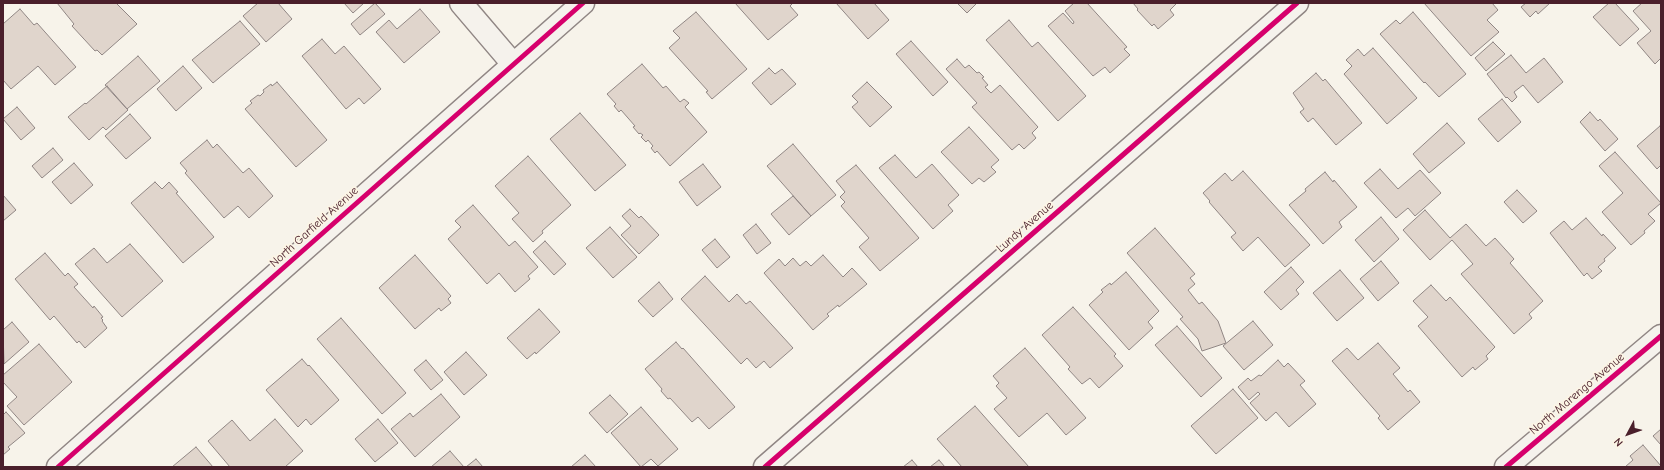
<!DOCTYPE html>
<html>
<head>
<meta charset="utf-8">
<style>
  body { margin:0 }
  #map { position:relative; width:1664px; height:470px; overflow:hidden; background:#f7f3ea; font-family:"Comic Neue",sans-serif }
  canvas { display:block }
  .frame { position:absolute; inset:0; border:4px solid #4a1f2b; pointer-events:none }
  .north { position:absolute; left:1608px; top:414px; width:40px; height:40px; -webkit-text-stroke:3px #fcf5e5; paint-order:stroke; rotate:229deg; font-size:11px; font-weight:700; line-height:16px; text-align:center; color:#4a1f2b }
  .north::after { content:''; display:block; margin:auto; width:14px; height:18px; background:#4a1f2b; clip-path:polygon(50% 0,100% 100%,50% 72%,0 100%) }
</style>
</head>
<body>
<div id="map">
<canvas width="1664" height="470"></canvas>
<div class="frame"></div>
<div class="north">N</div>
</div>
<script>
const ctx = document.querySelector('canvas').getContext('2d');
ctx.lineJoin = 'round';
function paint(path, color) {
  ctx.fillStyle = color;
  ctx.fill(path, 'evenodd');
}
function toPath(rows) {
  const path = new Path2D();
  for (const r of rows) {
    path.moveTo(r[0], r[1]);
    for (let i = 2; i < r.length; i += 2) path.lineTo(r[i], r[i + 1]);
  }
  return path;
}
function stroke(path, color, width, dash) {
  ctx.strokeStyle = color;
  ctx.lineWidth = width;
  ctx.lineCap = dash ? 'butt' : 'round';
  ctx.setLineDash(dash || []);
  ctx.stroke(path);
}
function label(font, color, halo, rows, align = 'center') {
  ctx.font = font + ' "Comic Neue",sans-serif';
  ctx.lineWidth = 3.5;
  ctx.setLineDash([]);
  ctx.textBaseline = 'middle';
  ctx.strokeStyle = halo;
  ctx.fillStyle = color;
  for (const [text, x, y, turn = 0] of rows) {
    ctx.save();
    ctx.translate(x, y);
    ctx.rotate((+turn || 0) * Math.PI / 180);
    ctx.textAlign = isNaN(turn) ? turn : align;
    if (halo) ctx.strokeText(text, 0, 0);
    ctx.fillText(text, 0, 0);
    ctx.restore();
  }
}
const building = toPath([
  [57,3,116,3,137,24,102,55,97,50,95,51,72,26,74,24,57,3],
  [258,3,278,3,292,19,266,42,243,16,258,3],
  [344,3,364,3,353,13,344,3],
  [375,3,385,14,360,35,351,24,375,3],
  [735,3,793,3,790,6,798,15,768,40,735,3],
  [836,3,874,3,889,20,868,39,836,3],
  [957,3,977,3,967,13,957,3],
  [1074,3,1087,3,1127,47,1124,49,1130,55,1110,73,1105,67,1093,76,1048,26,1063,13,1073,24,1074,22,1065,11,1074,3],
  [1133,3,1177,3,1170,10,1174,15,1158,29,1154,24,1152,26,1137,10,1138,9,1133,3],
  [1424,3,1492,3,1498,10,1487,20,1499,32,1471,56,1424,3],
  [1526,3,1550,3,1538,14,1536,11,1530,17,1521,7,1526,3],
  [1609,3,1615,3,1639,29,1620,46,1593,17,1609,3],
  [1642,3,1661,3,1661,58,1655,64,1637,43,1651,31,1633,11,1642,3],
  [20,9,34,25,37,23,76,67,55,85,38,66,11,89,3,80,3,24,20,9],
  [420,9,440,32,404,63,376,32,389,20,397,29,420,9],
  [696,12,747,69,712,99,706,92,708,91,669,48,680,38,673,31,696,12],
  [1413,12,1466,74,1439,97,1425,82,1424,83,1380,34,1396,20,1400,24,1413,12],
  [1009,20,1032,47,1038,42,1086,96,1058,121,986,40,1009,20],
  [240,21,260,44,213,83,192,60,240,21],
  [322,39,335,54,344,46,381,89,364,104,359,98,346,109,302,56,322,39],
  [911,41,948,82,933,96,896,54,911,41],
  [1493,42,1505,54,1486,71,1475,58,1493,42],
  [1373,48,1417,98,1387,124,1344,74,1352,66,1346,60,1358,49,1364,56,1373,48],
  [1511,55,1526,73,1544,58,1563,82,1538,103,1523,85,1514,92,1517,97,1512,102,1507,97,1506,98,1487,74,1511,55],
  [138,56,160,81,127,109,105,85,138,56],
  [957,59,965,68,969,65,977,73,979,72,984,77,982,78,988,85,985,87,991,93,1000,85,1038,127,1032,133,1036,138,1024,149,1019,144,1012,150,972,107,977,103,946,69,957,59],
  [642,64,663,88,666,86,680,102,684,99,689,103,685,107,707,132,670,166,657,151,655,153,651,148,653,146,648,140,646,142,641,137,643,135,640,133,639,134,633,127,635,126,621,110,619,112,614,106,616,104,607,94,642,64],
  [183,66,202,88,176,111,157,89,183,66],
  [769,68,775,74,782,69,796,84,771,105,752,83,769,68],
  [1316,73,1323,81,1325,79,1362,123,1336,145,1313,118,1308,122,1300,112,1304,109,1293,93,1316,73],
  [277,82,327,140,296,167,245,109,252,103,250,101,258,95,260,96,264,92,263,90,271,84,272,86,277,82],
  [867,82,892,107,870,127,852,107,858,102,852,96,867,82],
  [107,86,128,110,106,130,103,127,89,140,68,117,85,103,86,104,107,86],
  [1502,99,1521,122,1498,142,1478,119,1502,99],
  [17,107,35,128,21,140,3,119,17,107],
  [1590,112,1598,121,1600,119,1618,139,1605,151,1580,122,1590,112],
  [580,113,626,165,595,191,550,139,580,113],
  [130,114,151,138,126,159,105,136,130,114],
  [1447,123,1465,143,1429,173,1413,154,1447,123],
  [1660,126,1661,127,1661,165,1657,169,1637,146,1660,126],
  [969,127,999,160,991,167,996,172,984,182,979,178,972,184,941,152,969,127],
  [207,140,213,148,217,144,243,173,249,168,273,196,249,218,238,206,224,218,185,173,187,171,180,163,207,140],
  [793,144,836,195,811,216,767,166,793,144],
  [53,148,63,160,42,178,32,166,53,148],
  [1615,152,1661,203,1648,214,1655,221,1644,231,1645,233,1631,245,1602,212,1623,193,1599,166,1615,152],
  [895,155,916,178,932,164,959,195,948,205,953,211,933,229,879,168,895,155],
  [528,156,571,205,542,231,543,233,533,242,512,219,519,213,495,186,528,156],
  [74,163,93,185,71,204,52,182,74,163],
  [703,164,721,187,697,206,679,182,703,164],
  [856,165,919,238,880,271,859,247,869,238,841,206,845,202,840,197,845,192,836,181,856,165],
  [1380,169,1398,189,1420,170,1441,193,1415,216,1408,208,1396,218,1364,183,1380,169],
  [1243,171,1310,245,1285,267,1258,237,1243,251,1231,237,1236,233,1209,202,1210,201,1203,193,1225,173,1232,181,1243,171],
  [1325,172,1333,182,1334,180,1357,207,1339,222,1342,227,1323,244,1289,205,1306,191,1305,189,1325,172],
  [155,182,162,189,169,182,178,192,176,193,214,237,183,263,131,203,155,182],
  [1517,190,1537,211,1523,223,1504,202,1517,190],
  [3,195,16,210,3,221,3,195],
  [793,196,811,216,789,235,771,214,793,196],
  [473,205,509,246,515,241,538,267,528,276,530,279,515,292,499,273,487,284,448,239,461,227,455,221,473,205],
  [630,209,639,218,641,216,659,235,639,254,621,235,631,226,622,216,630,209],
  [1425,210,1450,238,1466,224,1486,246,1495,238,1514,259,1510,263,1543,301,1529,314,1532,318,1514,334,1461,274,1473,264,1452,240,1430,260,1403,230,1425,210],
  [1381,217,1399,239,1374,262,1355,240,1381,217],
  [1586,218,1602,236,1603,234,1616,248,1604,259,1605,261,1598,267,1602,271,1592,279,1587,273,1584,276,1550,233,1564,221,1572,230,1586,218],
  [756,224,771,243,757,254,743,235,756,224],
  [610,227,637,257,613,278,586,248,610,227],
  [1155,228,1195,274,1190,278,1195,284,1188,290,1199,304,1202,302,1218,321,1226,343,1202,351,1198,339,1180,319,1183,317,1127,253,1155,228],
  [715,239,730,257,717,268,702,250,715,239],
  [545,241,566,264,554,275,533,252,545,241],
  [130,244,163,281,122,317,75,264,94,248,107,263,130,244],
  [45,253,65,276,68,273,78,284,74,287,93,308,94,306,103,317,101,318,103,320,102,321,107,328,85,348,79,341,77,343,54,316,50,320,15,279,45,253],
  [415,255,451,296,448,299,451,303,441,311,439,308,415,329,379,288,415,255],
  [823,255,843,277,852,268,867,284,839,307,838,305,827,314,829,316,813,330,764,273,779,259,785,266,793,258,800,266,806,261,811,266,823,255],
  [1381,261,1399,283,1378,301,1360,279,1381,261],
  [1291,267,1304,282,1296,290,1299,294,1281,310,1264,292,1291,267],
  [1340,270,1364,298,1337,321,1313,293,1340,270],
  [1126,272,1159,311,1148,322,1153,328,1129,350,1089,305,1103,292,1101,290,1110,283,1111,285,1126,272],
  [705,276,729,302,737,294,746,304,750,301,793,348,770,368,764,361,756,368,747,358,741,364,681,299,705,276],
  [659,282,673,299,653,317,638,301,659,282],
  [1431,285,1446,301,1450,297,1495,347,1486,356,1488,359,1475,370,1473,367,1462,377,1418,326,1428,317,1413,301,1431,285],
  [1073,307,1116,354,1114,356,1123,366,1099,388,1090,378,1082,384,1068,369,1070,367,1042,335,1073,307],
  [539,309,560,332,536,354,535,352,527,359,507,338,539,309],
  [341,318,406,393,382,414,317,339,341,318],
  [1253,321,1273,345,1244,370,1223,346,1253,321],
  [12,322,29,342,4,364,3,330,12,322],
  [1177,326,1222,378,1201,397,1155,345,1177,326],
  [676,342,682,349,683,348,735,407,709,429,698,417,692,422,670,398,668,399,661,391,662,389,645,369,676,342],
  [1378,343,1400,368,1393,374,1408,392,1410,390,1420,402,1388,430,1378,418,1380,416,1332,361,1347,348,1358,360,1378,343],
  [39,344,72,382,24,425,7,406,17,397,3,382,3,375,39,344],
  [1025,348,1086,418,1066,435,1047,413,1019,437,994,409,1007,398,996,386,999,383,993,376,1025,348],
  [466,352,487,375,464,395,444,372,466,352],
  [302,359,308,366,309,365,339,400,311,425,306,419,298,427,266,390,302,359],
  [426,360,443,380,431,390,414,370,426,360],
  [1278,360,1284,367,1288,363,1305,381,1300,385,1316,404,1289,427,1276,412,1266,421,1250,403,1260,394,1258,392,1249,400,1238,387,1248,378,1251,381,1259,375,1261,376,1278,360],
  [1233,389,1258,418,1216,454,1191,426,1233,389],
  [441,394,460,417,415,457,391,429,410,413,413,417,441,394],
  [610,395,628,414,607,433,589,413,610,395],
  [975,406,1029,467,962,467,937,439,975,406],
  [641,407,678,449,658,466,651,459,641,467,611,433,641,407],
  [6,412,25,433,8,447,10,449,3,455,3,415,6,412],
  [275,419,303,451,285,467,230,467,208,441,232,420,250,441,275,419],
  [378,419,398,443,375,462,355,439,378,419],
  [1661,429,1661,445,1653,436,1661,429],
  [1643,445,1661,466,1661,467,1625,467,1633,460,1630,456,1643,445],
  [196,447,213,467,172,467,196,447],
  [450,451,464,467,431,467,450,451],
  [585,455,596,467,571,467,585,455],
  [476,459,483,467,466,467,476,459],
  [912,460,918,467,903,467,912,460],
  [939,460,945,467,930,467,939,460]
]);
paint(building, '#e0d5cc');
stroke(building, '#908684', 1);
const minor = toPath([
  [461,3,513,64],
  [58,467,583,3],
  [765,467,1297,3]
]);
const tertiary = toPath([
  [1506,467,1661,336]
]);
stroke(minor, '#908684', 25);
stroke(tertiary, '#908684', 25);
stroke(minor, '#f5f2ec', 22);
stroke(tertiary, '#f5f2ec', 22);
stroke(toPath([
  [58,467,583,3],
  [765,467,1297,3],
  [1506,467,1661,336]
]), '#d6006c', 5);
label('12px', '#4a1f2b', '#fcf5e5', [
  ["North Garfield Avenue",314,227,-42],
  ["Lundy Avenue",1025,227,-41],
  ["North Marengo Avenue",1577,394,-40]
]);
</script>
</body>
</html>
